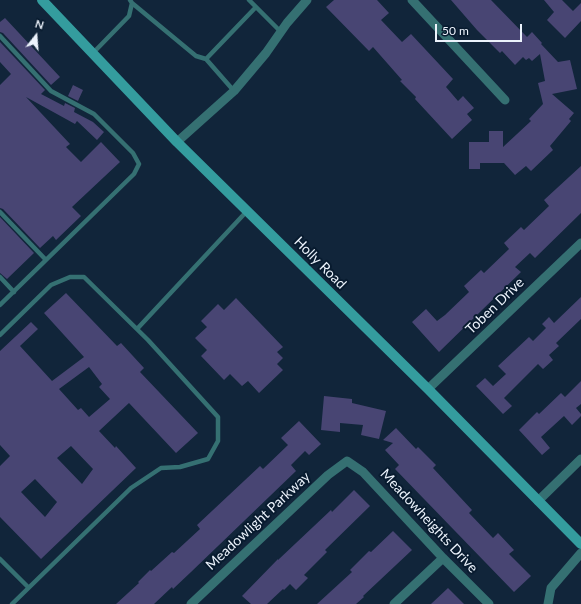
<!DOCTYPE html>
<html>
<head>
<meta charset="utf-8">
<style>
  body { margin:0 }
  #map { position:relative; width:581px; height:604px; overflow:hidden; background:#11253a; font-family:Lato,sans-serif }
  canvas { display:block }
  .north { position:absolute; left:16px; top:16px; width:40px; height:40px; -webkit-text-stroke:3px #081b2f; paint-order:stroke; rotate:17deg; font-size:11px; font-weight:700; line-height:16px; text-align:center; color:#ecf3fc }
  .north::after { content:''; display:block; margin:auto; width:14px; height:18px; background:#ecf3fc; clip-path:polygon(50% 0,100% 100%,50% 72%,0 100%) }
  .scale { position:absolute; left:435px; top:24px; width:87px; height:18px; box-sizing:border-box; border:2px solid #ecf3fc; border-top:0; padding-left:5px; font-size:12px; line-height:14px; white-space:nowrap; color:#ecf3fc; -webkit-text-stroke:3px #081b2f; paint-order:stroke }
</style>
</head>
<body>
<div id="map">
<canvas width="581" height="604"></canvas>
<div class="north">N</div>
<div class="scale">50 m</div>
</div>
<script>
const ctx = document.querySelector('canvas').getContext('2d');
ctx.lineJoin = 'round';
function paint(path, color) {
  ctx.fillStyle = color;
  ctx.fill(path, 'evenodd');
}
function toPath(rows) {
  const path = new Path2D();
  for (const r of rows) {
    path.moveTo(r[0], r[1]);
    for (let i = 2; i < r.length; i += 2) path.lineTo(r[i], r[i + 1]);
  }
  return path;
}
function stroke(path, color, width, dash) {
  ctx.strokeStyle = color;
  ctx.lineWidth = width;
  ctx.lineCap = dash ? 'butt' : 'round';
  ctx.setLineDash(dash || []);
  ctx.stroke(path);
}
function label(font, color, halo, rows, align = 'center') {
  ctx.font = font + ' Lato,sans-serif';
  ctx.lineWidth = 4;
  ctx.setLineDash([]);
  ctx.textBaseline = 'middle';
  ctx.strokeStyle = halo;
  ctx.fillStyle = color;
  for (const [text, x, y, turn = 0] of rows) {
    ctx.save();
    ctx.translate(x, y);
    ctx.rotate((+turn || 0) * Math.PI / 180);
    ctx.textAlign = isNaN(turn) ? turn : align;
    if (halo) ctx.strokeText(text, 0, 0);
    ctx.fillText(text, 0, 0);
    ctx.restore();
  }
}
paint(toPath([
  [334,0,377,0,389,13,381,20,402,42,411,34,453,79,446,87,458,101,463,96,474,108,467,114,472,120,452,139,415,99,416,97,400,81,402,80,373,47,369,51,326,7],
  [451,0,491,0,527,37,532,32,542,43,541,44,558,62,570,60,577,89,552,94,574,113,569,119,571,121,550,146,553,150,531,171,526,166,515,175,504,163,480,163,480,169,469,169,469,142,489,142,489,131,503,131,503,147,531,121,529,119,543,104,538,83,545,81,540,54,532,61,529,58,526,60,523,57,515,65,502,51,500,53,477,30],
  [544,0,562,0,573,11,581,3,581,21,565,38,547,20,554,12],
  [5,18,60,77,51,85,3,33,0,32,0,22],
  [0,42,45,90,41,94,64,106,65,103,75,108,74,112,93,122,104,132,97,140,77,121,75,124,26,97,70,144,66,147,81,162,101,142,120,162,72,207,81,216,56,240,53,236,40,248,3,209,0,208,0,85,11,74,0,62],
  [73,85,83,90,78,101,68,96],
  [581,166,581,213,535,258,530,253,515,267,521,272,439,352,412,322,426,309,437,321,445,315,469,292,464,286,481,270,484,273,509,249,504,243,521,227,524,230,549,206,544,200],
  [0,217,34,253,7,279,0,273],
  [66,293,117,346,121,343,144,368,140,372,198,433,176,453,129,403,99,431,115,448,116,446,136,468,41,559,0,517,0,466,10,456,0,445,0,351,31,322,38,329,20,346,52,381,84,357,44,313],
  [89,367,102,384,99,387,110,399,89,417,81,408,78,410,59,389],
  [71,446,93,469,82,484,57,458],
  [35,479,57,502,45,517,21,492],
  [581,297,581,319,556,343,559,346,549,355,553,360,543,369,538,364,504,398,512,406,503,414,476,386,485,378,493,386,506,374,498,366,529,337,533,341,546,328,542,324,549,317,554,323],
  [236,298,283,347,277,352,283,358,277,364,283,370,259,393,248,381,242,386,230,374,224,380,201,356,207,350,195,338,207,327,201,321,218,304,224,310],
  [581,381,581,404,576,408,581,414,581,416,572,425,564,416,541,437,550,448,542,455,519,430,537,412,539,414,561,393,565,397],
  [324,396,352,399,352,403,386,411,379,439,361,435,363,425,340,423,340,432,321,430],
  [299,421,321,444,309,455,305,451,291,465,296,471,191,572,173,589,172,587,154,604,116,604,139,583,138,582,150,570,151,571,172,552,174,553,200,529,197,525,260,466,263,469,288,445,281,438],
  [396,428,416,449,418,447,436,465,433,468,472,510,469,513,493,538,498,533,514,550,509,554,531,576,514,592,395,469,399,465,385,450,393,443,383,440],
  [354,490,370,506,325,550,327,552,304,575,308,578,296,590,290,584,284,590,283,589,267,604,251,604,242,596,278,559,278,560,331,510,332,512],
  [393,531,412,550,363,596,364,597,356,604,317,604,352,572,350,570,369,551,371,552],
  [448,588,464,604,431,604]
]), '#484573');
stroke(toPath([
  [249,0,281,32],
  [132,3,196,56,206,59,256,7],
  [0,36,51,91,94,114,133,153,139,164,134,174,0,305],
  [93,53,129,16,132,3,130,0],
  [206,59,234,91],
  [0,212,46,260],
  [0,277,14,292],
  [137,329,247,211],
  [0,335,51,285,70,277,84,277,148,340,218,417,218,441,208,459,180,467,161,468,131,488,12,604],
  [0,559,28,587]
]), '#357072', 4.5);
stroke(toPath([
  [412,0,505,100],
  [177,142,234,91,266,53,287,23,307,0],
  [428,389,581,243],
  [538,501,581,459],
  [191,604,328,475,347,461,363,472,443,558,489,604],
  [394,604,443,558],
  [548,604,551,588,581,553]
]), '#357072', 9);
stroke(toPath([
  [42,0,177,142,428,389,581,544]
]), '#349c9e', 10);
label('14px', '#ecf3fc', '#081b2f', [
  ["Holly Road",320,263,45],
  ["Toben Drive",495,306,-44],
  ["Meadowlight Parkway",258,521,-43],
  ["Meadowheights Drive",429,521,47]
]);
</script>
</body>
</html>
